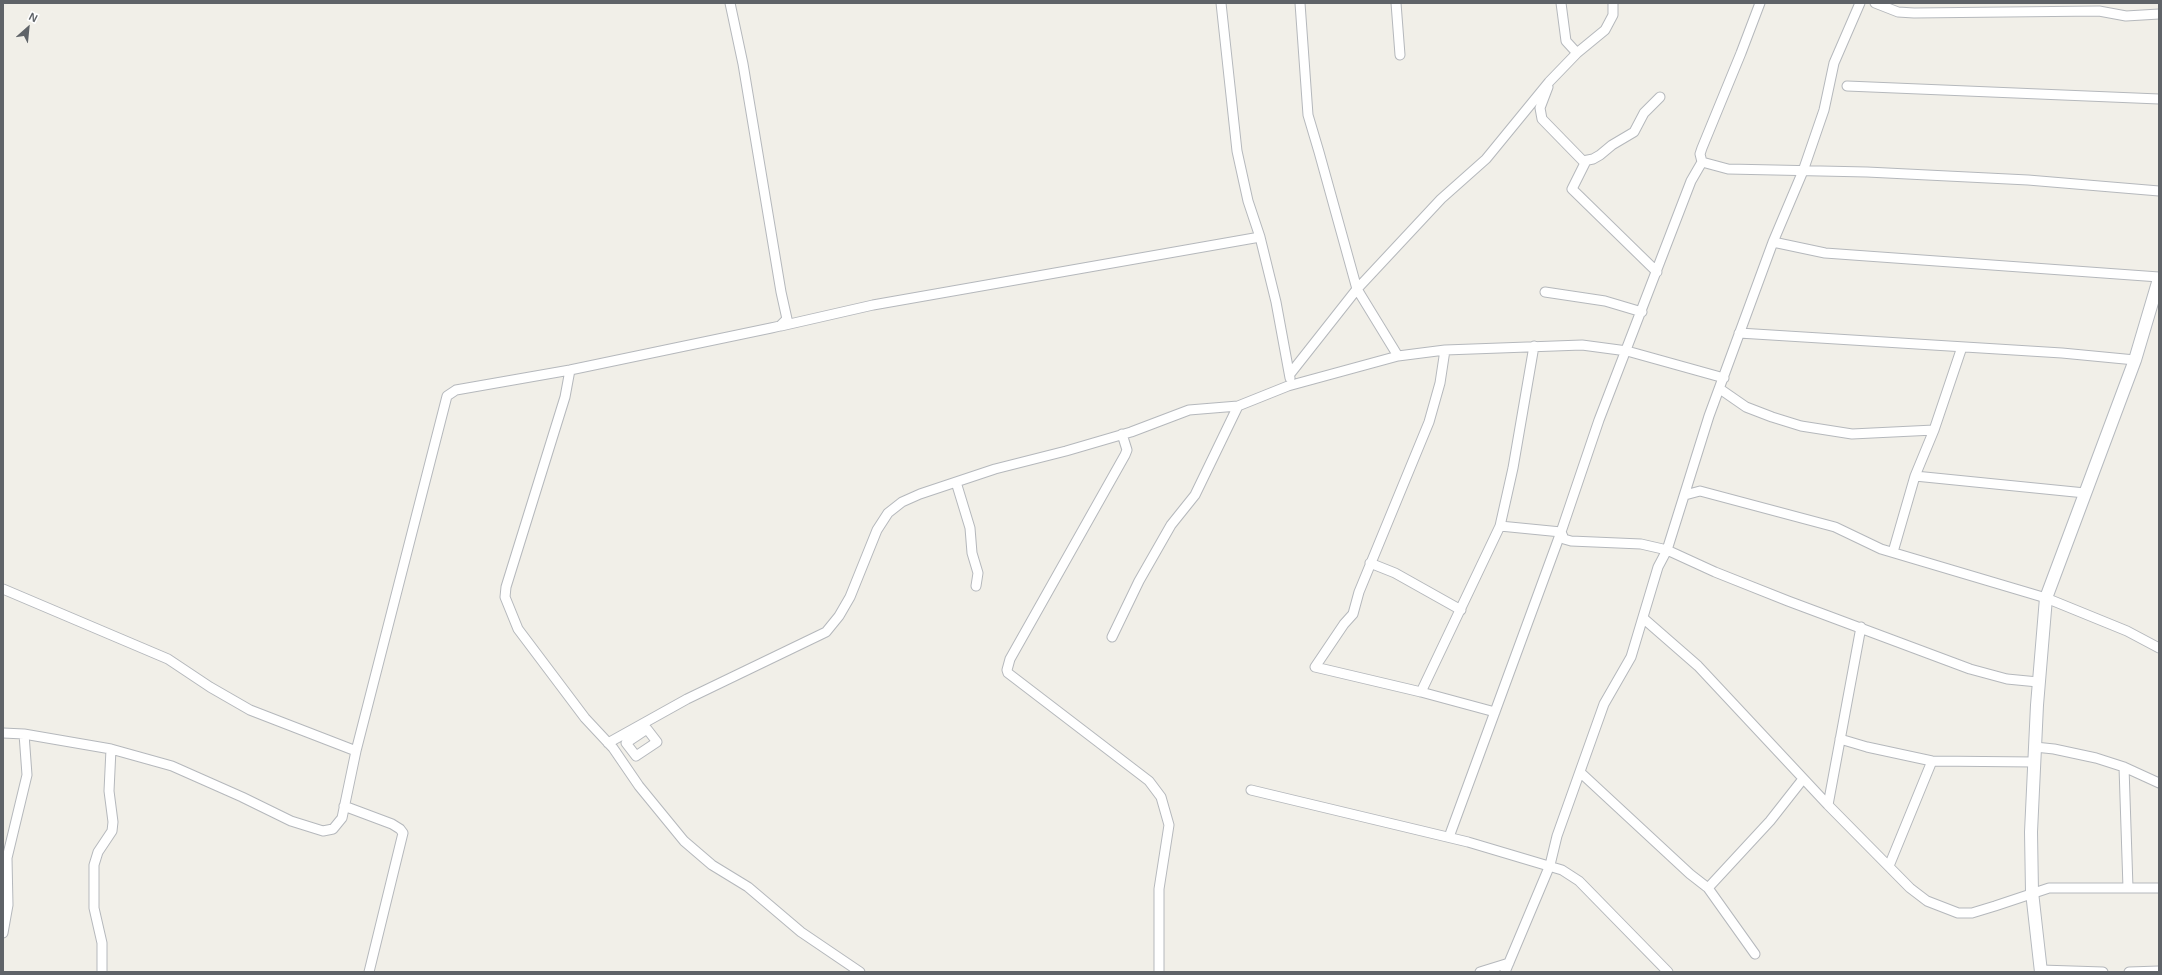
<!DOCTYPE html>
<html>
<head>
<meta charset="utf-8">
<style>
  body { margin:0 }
  #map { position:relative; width:2162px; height:975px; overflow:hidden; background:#f1efe8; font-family:Arial,sans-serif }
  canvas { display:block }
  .frame { position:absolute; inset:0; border:4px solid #5f6368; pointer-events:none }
  .north { position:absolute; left:8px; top:8px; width:40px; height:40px; -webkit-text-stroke:3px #fff; paint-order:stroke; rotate:27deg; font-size:11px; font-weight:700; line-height:16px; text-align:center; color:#5f6368 }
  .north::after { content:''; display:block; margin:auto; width:14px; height:18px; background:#5f6368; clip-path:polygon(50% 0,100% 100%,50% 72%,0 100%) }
</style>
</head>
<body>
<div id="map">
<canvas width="2162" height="975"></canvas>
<div class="frame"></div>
<div class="north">N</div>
</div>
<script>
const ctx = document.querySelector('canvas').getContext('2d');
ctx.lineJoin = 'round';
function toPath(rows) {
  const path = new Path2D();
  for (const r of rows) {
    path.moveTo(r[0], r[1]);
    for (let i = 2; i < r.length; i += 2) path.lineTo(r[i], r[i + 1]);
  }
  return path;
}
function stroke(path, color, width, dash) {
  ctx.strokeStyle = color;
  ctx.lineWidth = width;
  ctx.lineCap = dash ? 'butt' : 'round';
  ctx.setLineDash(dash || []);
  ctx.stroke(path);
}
const street = toPath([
  [1221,3,1237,151,1248,201,1260,237,1276,302,1290,378],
  [1300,3,1308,115,1319,152,1357,289,1398,356],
  [1396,3,1400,55],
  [1561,3,1566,41,1577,53],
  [1875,3,1898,12,1914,13,2099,11,2126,16,2159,14],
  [1847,86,2159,99],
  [1548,87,1540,108,1542,119,1583,161,1593,159,1600,155,1612,145,1634,132,1644,113,1660,97],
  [1586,161,1572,189,1657,272],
  [1702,162,1700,154,1702,148,1741,53,1760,3],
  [1773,242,1825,253,2159,277],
  [1545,292,1605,301,1642,312],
  [781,326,873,305,1260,237],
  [1739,333,2062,353,2135,360],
  [1445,350,1440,383,1429,422,1359,592,1353,614,1344,624,1315,667,1421,692,1495,712],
  [570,370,565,397,506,587,505,597,518,629,585,718,613,748,639,786,684,841,712,865,748,887,801,932,860,972],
  [1290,374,1357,289,1441,199,1486,159,1549,82,1577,53,1605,30,1613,15,1613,3],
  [1720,389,1746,407,1772,417,1801,426,1852,434,1934,430],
  [1122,434,1127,450,1125,455,1010,659,1007,670,1008,673,1149,781,1161,797,1169,825,1159,889,1159,972],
  [1915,476,2085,493],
  [956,482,970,528,972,553,978,573,976,586],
  [1685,495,1700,491,1835,527,1881,549,2046,598,2127,631,2159,648],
  [1893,552,1915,476,1934,430,1962,347],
  [1370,563,1395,573,1461,610],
  [3,589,168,659,210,687,250,710,356,751,447,396,456,390,570,370,771,328,780,326,787,319,781,292,743,64,730,3],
  [1643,618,1698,666,1828,805,1910,888,1927,901,1958,913,1972,913,1995,906,2049,888,2159,888],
  [1112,637,1139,581,1171,525,1195,495,1238,406],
  [2038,682,2007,679,1970,669,1788,601,1715,572,1667,550,1641,544,1571,541,1564,539,1561,532,1599,420,1691,181,1702,162,1728,169,1867,172,2028,180,2159,191],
  [1421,692,1500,526,1513,468,1534,346],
  [647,729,657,742,636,756,626,743,647,729],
  [3,733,24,734,111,749,172,766,242,797,291,821,323,831,333,829,342,818,356,751],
  [1840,739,1867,747,1932,761,2034,762],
  [608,743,687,699,826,632,839,616,850,597,877,530,888,513,902,502,920,494,995,469,1066,451,1131,432,1189,410,1238,406,1288,386,1398,356,1445,350,1582,345,1627,351,1724,378],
  [2035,747,2054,749,2096,758,2124,767,2159,783],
  [2124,767,2128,888],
  [1581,773,1690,874,1708,888,1755,954],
  [1251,790,1468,842,1562,870,1579,881,1668,972],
  [1828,805,1861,627],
  [344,806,392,824,400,829,403,833,369,972],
  [1449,837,1561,532,1500,526],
  [1889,866,1932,761],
  [1708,888,1770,821,1803,779],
  [3,933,8,905,7,858,27,775,24,734],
  [2041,970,2103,972],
  [102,972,102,943,94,908,94,865,98,852,112,831,113,822,109,791,111,749],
  [1480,972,1509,963],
  [1505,972,1550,865,1557,836,1604,704,1631,657,1658,567,1667,550,1709,416,1773,242,1803,171,1824,110,1834,63,1860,3],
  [2129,972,2159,971]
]);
const secondary = toPath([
  [2041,972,2032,892,2031,832,2037,705,2046,598,2135,360,2159,279]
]);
stroke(street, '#b5b8bc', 11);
stroke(secondary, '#b6babf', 14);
stroke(street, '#fff', 9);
stroke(secondary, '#fff', 12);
</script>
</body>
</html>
